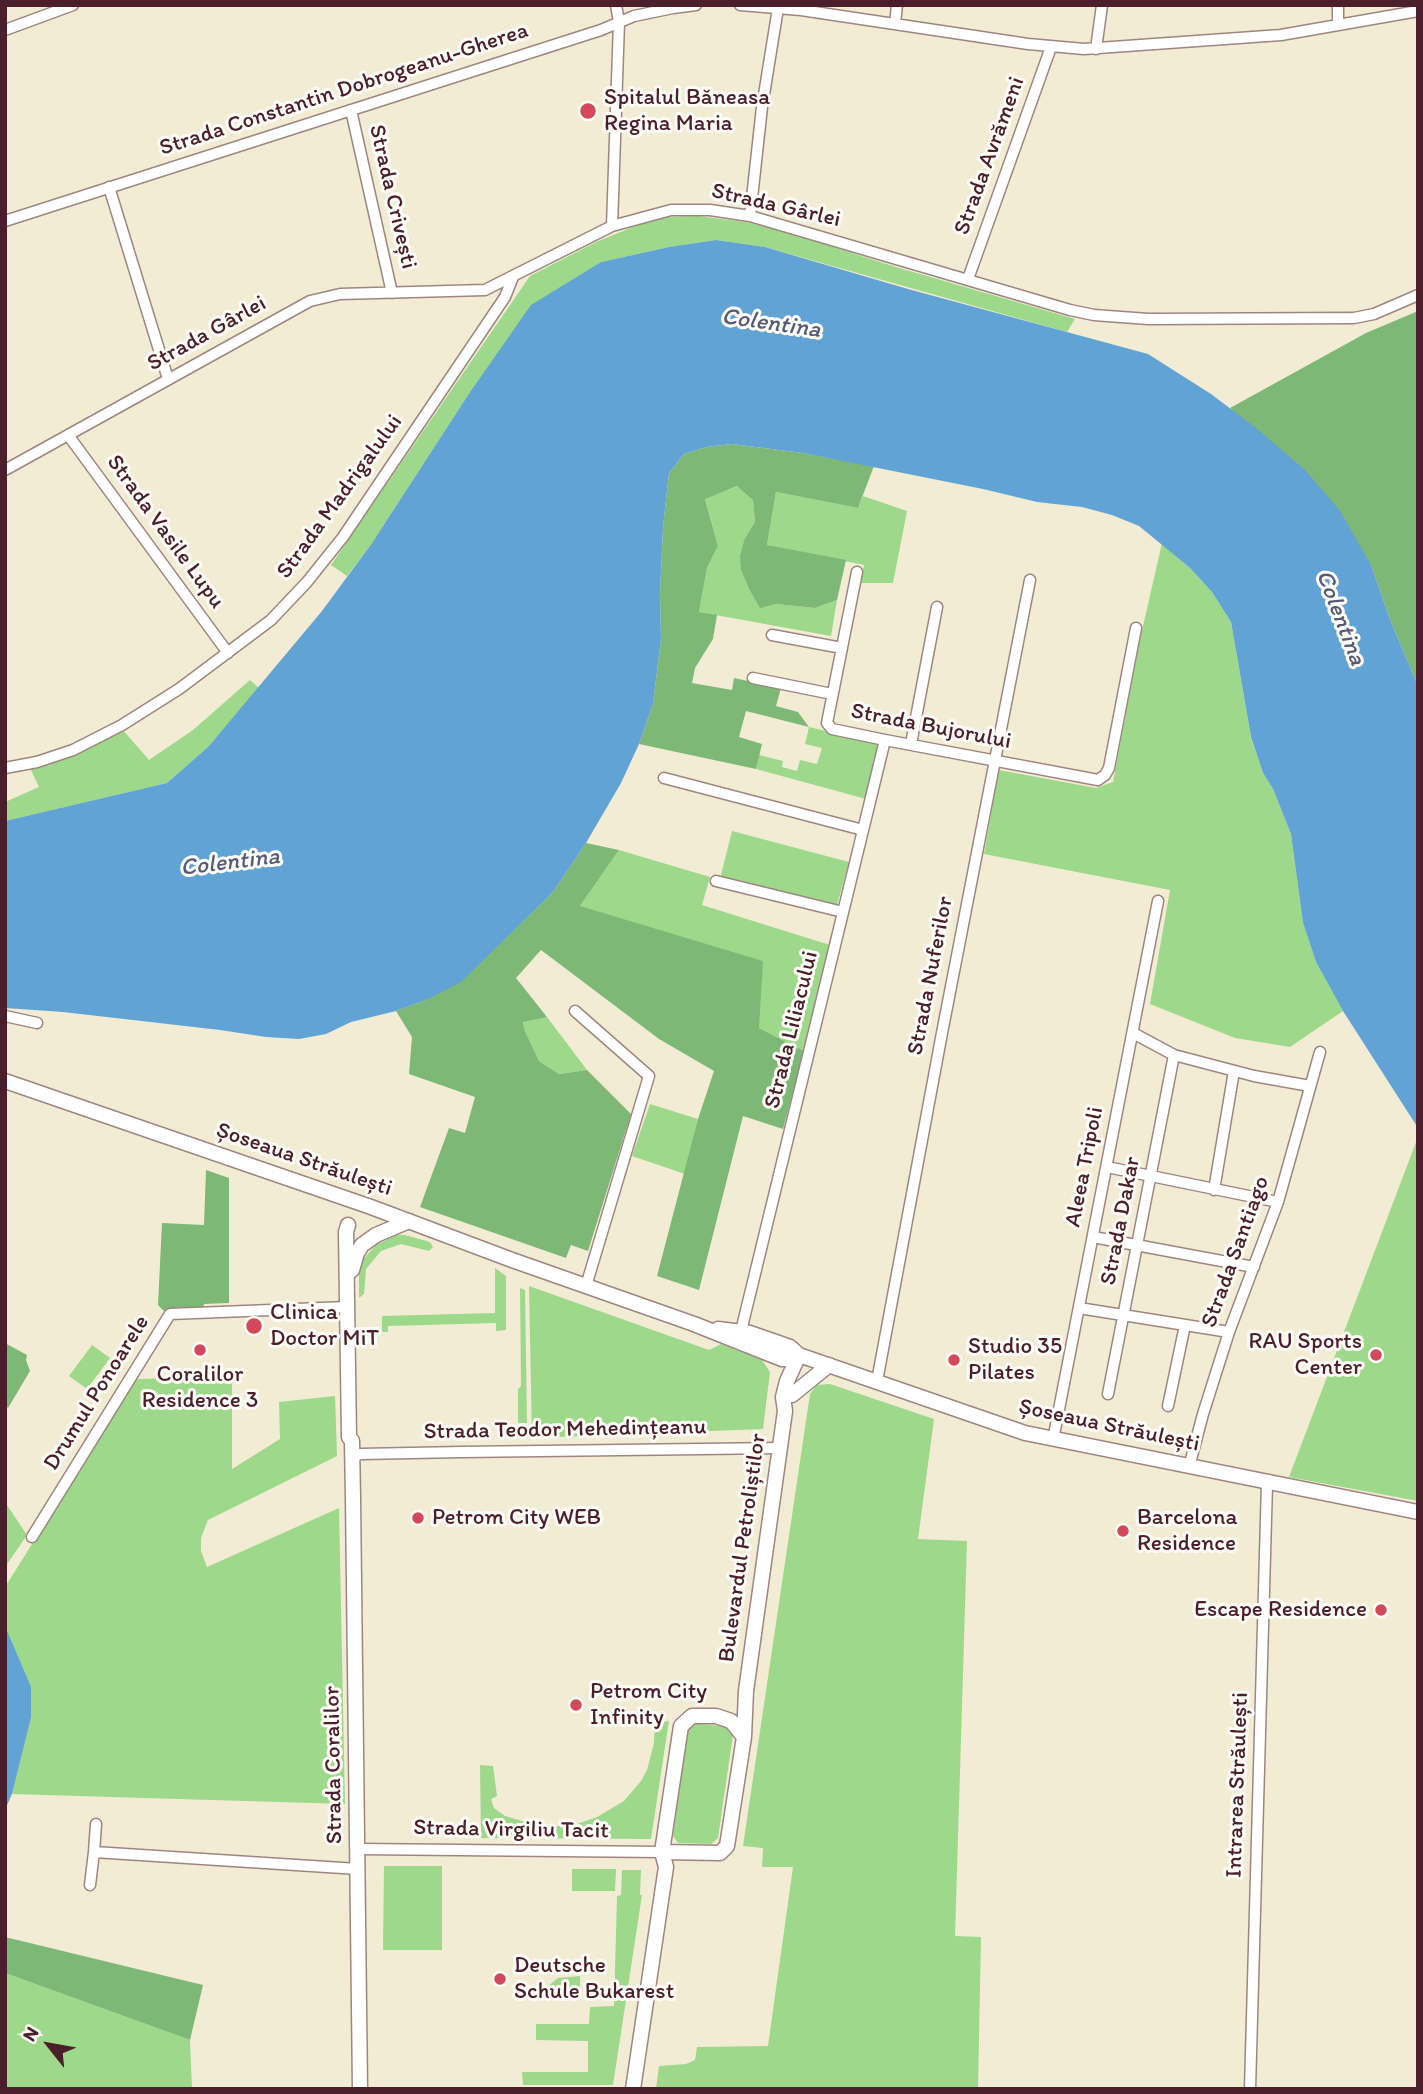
<!DOCTYPE html>
<html>
<head>
<meta charset="utf-8">
<style>
  body { margin:0 }
  #map { position:relative; width:1423px; height:2094px; overflow:hidden; background:#f2ecd5; font-family:Itim,sans-serif }
  canvas { display:block }
  .frame { position:absolute; inset:0; border:7px solid #4a1f2b; pointer-events:none }
  .north { position:absolute; left:14px; top:2010px; width:70px; height:70px; -webkit-text-stroke:5px #fdfcf7; paint-order:stroke; rotate:301deg; font-size:19px; font-weight:700; line-height:28px; text-align:center; color:#4a1f2b }
  .north::after { content:''; display:block; margin:auto; width:24px; height:32px; background:#4a1f2b; clip-path:polygon(50% 0,100% 100%,50% 72%,0 100%) }
</style>
</head>
<body>
<div id="map">
<canvas width="1423" height="2094"></canvas>
<div class="frame"></div>
<div class="north">N</div>
</div>
<script>
const ctx = document.querySelector('canvas').getContext('2d');
ctx.lineJoin = 'round';
function paint(path, color) {
  ctx.fillStyle = color;
  ctx.fill(path, 'evenodd');
}
function toPath(rows) {
  const path = new Path2D();
  for (const r of rows) {
    path.moveTo(r[0], r[1]);
    for (let i = 2; i < r.length; i += 2) path.lineTo(r[i], r[i + 1]);
  }
  return path;
}
function stroke(path, color, width, dash) {
  ctx.strokeStyle = color;
  ctx.lineWidth = width;
  ctx.lineCap = dash ? 'butt' : 'round';
  ctx.setLineDash(dash || []);
  ctx.stroke(path);
}
function label(font, color, halo, rows, align = 'center') {
  ctx.font = font + ' Itim,sans-serif';
  ctx.lineWidth = 6;
  ctx.setLineDash([]);
  ctx.textBaseline = 'middle';
  ctx.strokeStyle = halo;
  ctx.fillStyle = color;
  for (const [text, x, y, turn = 0] of rows) {
    ctx.save();
    ctx.translate(x, y);
    ctx.rotate((+turn || 0) * Math.PI / 180);
    ctx.textAlign = isNaN(turn) ? turn : align;
    if (halo) ctx.strokeText(text, 0, 0);
    ctx.fillText(text, 0, 0);
    ctx.restore();
  }
}
paint(toPath([
  [698,216,746,222,795,235,896,267,1075,319,1067,332,765,247,716,240,669,247,601,262,531,306,470,392,372,543,347,576,331,565,530,276,596,242,645,222,667,217],
  [738,486,753,499,755,522,745,538,741,570,749,589,760,607,776,604,815,608,837,600,831,636,699,612,707,568,718,546,705,498],
  [776,492,858,508,863,496,907,511,893,583,860,583,864,565,767,545],
  [1162,543,1189,567,1212,592,1231,622,1251,738,1263,773,1273,789,1291,834,1303,923,1316,962,1343,1011,1290,1047,1235,1038,1150,1004,1170,890,984,854,999,770,1096,788,1113,782,1141,635],
  [250,680,259,688,209,746,167,783,5,821,5,802,39,787,30,768,122,729,149,760,193,730],
  [809,727,880,744,866,799,756,769,759,755,783,761,782,767,797,771,800,760,817,764,822,748,805,744],
  [732,831,849,862,837,905,720,879],
  [619,850,710,877,702,905,830,945,804,1051,759,1028,580,906],
  [547,1017,587,1070,559,1074,539,1061,525,1031,523,1021],
  [650,1104,698,1119,685,1174,632,1156],
  [1418,1137,1418,1501,1289,1477],
  [397,1235,405,1235,430,1242,433,1247,429,1251,401,1244,381,1251,366,1269,364,1294,359,1298,359,1264,376,1245],
  [495,1268,506,1276,506,1330,496,1331,496,1323,388,1326,388,1332,382,1332,382,1316,495,1313],
  [529,1286,709,1350,721,1344,762,1360,770,1372,763,1429,532,1438],
  [520,1288,525,1290,527,1423,518,1423,518,1389,521,1386],
  [92,1345,110,1358,87,1389,69,1376],
  [232,1377,232,1469,280,1439,279,1402,335,1396,337,1456,208,1520,201,1538,201,1551,207,1567,339,1508,345,1804,12,1794,31,1718,5,1626,5,1587,136,1379],
  [830,1384,934,1419,918,1539,967,1541,955,1936,981,1937,978,2089,656,2089,659,2066,686,2064,695,2060,697,2047,768,2046,793,1867,762,1867,763,1848,743,1846,810,1394,817,1385],
  [5,1502,27,1535,5,1567],
  [669,1721,651,1839,481,1838,480,1765,493,1766,497,1796,491,1799,494,1808,505,1816,539,1826,571,1826,597,1817,624,1801,641,1781,647,1770,654,1743,655,1723],
  [696,1724,724,1726,732,1731,733,1735,718,1838,711,1844,678,1843,673,1836,687,1734,688,1729],
  [384,1866,442,1866,442,1950,383,1950],
  [572,1869,616,1869,615,1891,572,1891],
  [622,1870,641,1870,640,1895,642,1895,613,2085,523,2085,522,2072,588,2072,588,2041,536,2040,536,2024,589,2024,590,2007,614,2006,617,1896,621,1895],
  [5,1973,190,2040,192,2089,5,2089],
  [580,1976,580,1994,528,1994,543,1990,558,1978]
]), '#9ed88b');
paint(toPath([
  [1418,311,1418,686,1391,622,1371,565,1230,408,1366,333],
  [732,444,803,453,874,466,858,508,776,492,767,545,846,560,837,600,815,608,776,604,760,608,749,589,741,570,740,556,745,538,755,522,753,500,737,486,705,499,718,546,707,568,699,612,717,615,713,639,695,668,692,683,732,690,734,678,781,688,776,706,798,712,809,727,746,711,739,737,762,744,756,769,639,744,653,704,661,639,660,594,663,527,669,473,684,454,706,447],
  [586,843,619,850,580,906,763,961,759,1028,804,1051,783,1129,743,1116,699,1290,657,1276,698,1119,714,1071,659,1039,541,950,516,978,547,1017,523,1022,525,1031,539,1061,559,1074,587,1070,631,1114,588,1251,571,1245,566,1258,420,1207,449,1128,465,1133,475,1097,409,1074,412,1037,396,1011,426,1000,493,950,553,892],
  [206,1170,229,1178,229,1303,204,1304,203,1309,164,1311,158,1305,162,1223,204,1225],
  [5,1343,27,1355,26,1360,30,1371,8,1408,5,1405],
  [5,1937,203,1985,190,2040,5,1973]
]), '#7eb877');
paint(toPath([
  [716,240,765,247,908,289,1148,354,1211,394,1256,428,1306,471,1340,511,1371,565,1391,622,1418,686,1418,1128,1343,1011,1316,962,1303,923,1291,834,1273,789,1263,773,1251,737,1231,622,1212,592,1189,567,1139,526,1112,515,1082,507,1037,502,983,489,803,453,732,444,706,447,684,454,669,473,663,527,660,594,661,639,653,704,639,744,621,783,586,843,553,892,461,982,426,1000,396,1011,351,1022,326,1034,299,1039,266,1037,220,1030,63,1012,5,1008,5,821,167,783,209,746,322,611,372,543,470,392,531,305,601,262,669,247],
  [5,1626,31,1687,31,1718,12,1794,5,1810]
]), '#61a3d5');
const street = toPath([
  [740,5,801,10,1028,44,1084,49,1281,35,1418,11],
  [895,24,897,5],
  [1338,25,1338,5],
  [5,30,73,5],
  [1096,49,1102,5],
  [351,110,392,293],
  [109,187,168,379],
  [750,216,762,107,778,8],
  [5,221,601,30,634,16,673,8,696,5],
  [612,226,619,22,616,5],
  [968,279,1051,47],
  [68,435,228,653],
  [5,470,310,301,340,294,485,290,612,226,671,210,710,210,750,216,1070,310,1094,315,1148,319,1354,318,1374,314,1418,295],
  [857,572,827,723,832,729,885,740,1098,780,1105,775,1109,768,1136,628],
  [772,635,842,648],
  [753,678,832,694],
  [911,744,937,607],
  [5,768,37,762,73,750,122,725,179,689,271,620,307,582,343,537,505,297,513,277],
  [664,778,863,830],
  [716,881,843,912],
  [575,1011,649,1076,586,1286],
  [5,1016,37,1023],
  [1133,1033,1174,1055,1254,1076,1310,1086],
  [1107,1167,1278,1202],
  [1214,1190,1234,1071],
  [1093,1237,1254,1267],
  [1079,1308,1229,1332],
  [741,1331,885,740],
  [877,1381,942,1033,1030,580],
  [1108,1394,1174,1055],
  [1168,1406,1185,1325],
  [1053,1440,1158,901],
  [352,1456,361,1454,461,1452,780,1448],
  [1189,1467,1203,1414,1229,1332,1278,1202,1320,1052],
  [32,1537,170,1314,347,1307],
  [96,1824,94,1852,358,1869],
  [358,1849,662,1852],
  [90,1885,94,1852],
  [1250,2089,1267,1483]
]);
const secondary = toPath([
  [5,1081,371,1207,512,1260,694,1324,782,1359,790,1359,799,1355],
  [348,1225,346,1232,349,1437,352,1441,353,1499,360,2089],
  [352,1270,357,1253,362,1245,376,1235,409,1221],
  [718,1329,750,1333,779,1343,790,1347,799,1355,1025,1433,1418,1512],
  [792,1395,829,1365],
  [662,1852,720,1853,727,1846,744,1737,746,1691,785,1411,783,1397,787,1381,799,1355],
  [633,2089,666,1867,662,1852,681,1726,692,1716,716,1716,731,1721,744,1737]
]);
stroke(street, '#9e8680', 13);
stroke(secondary, '#9e8680', 17);
stroke(street, '#fff', 10);
stroke(secondary, '#fff', 14);
for (const [x, y, r, color] of [
  [588,111,9,"#d1495b"],
  [254,1326,9,"#d1495b"],
  [200,1350,7,"#d1495b"],
  [1376,1355,7,"#d1495b"],
  [954,1360,7,"#d1495b"],
  [418,1518,7,"#d1495b"],
  [1123,1531,7,"#d1495b"],
  [1381,1610,7,"#d1495b"],
  [576,1705,7,"#d1495b"],
  [500,1979,7,"#d1495b"]
]) {
  const dot = new Path2D();
  dot.arc(x, y, r, 0, 2 * Math.PI);
  ctx.fillStyle = color;
  ctx.fill(dot);
  stroke(dot, '#fdfcf7', 2.5);
}
label('23px', '#4a1f2b', '#fdfcf7', [
  ["Strada Constantin Dobrogeanu-Gherea",344,90,-18],
  ["Strada Avrămeni",990,156,-70],
  ["Strada Crivești",392,197,77],
  ["Strada Gârlei",776,206,13],
  ["Strada Gârlei",207,334,-29],
  ["Strada Madrigalului",340,497,-54],
  ["Strada Vasile Lupu",165,532,54],
  ["Strada Bujorului",931,727,11],
  ["Strada Nuferilor",931,976,-79],
  ["Strada Liliacului",792,1030,-76],
  ["Șoseaua Străulești",304,1160,19],
  ["Aleea Tripoli",1085,1167,-79],
  ["Strada Dakar",1121,1221,-79],
  ["Strada Santiago",1236,1252,-70],
  ["Drumul Ponoarele",97,1393,-58],
  ["Șoseaua Străulești",1109,1426,12],
  ["Strada Teodor Mehedințeanu",565,1430,-1],
  ["Bulevardul Petroliștilor",743,1548,-82],
  ["Strada Coralilor",334,1765,-91],
  ["Intrarea Străulești",1238,1785,-88],
  ["Strada Virgiliu Tacit",511,1830,1]
]);
label('23px', '#4a1f2b', '#fdfcf7', [
  ["Spitalul Băneasa",604,98],
  ["Regina Maria",604,124],
  ["Clinica",270,1313],
  ["Doctor MiT",270,1339],
  ["RAU Sports",1362,1342,"right"],
  ["Center",1362,1368,"right"],
  ["Studio 35",968,1347],
  ["Pilates",968,1373],
  ["Coralilor",200,1375,"center"],
  ["Residence 3",200,1401,"center"],
  ["Petrom City WEB",432,1518],
  ["Barcelona",1137,1518],
  ["Residence",1137,1544],
  ["Escape Residence",1367,1610,"right"],
  ["Petrom City",590,1692],
  ["Infinity",590,1718],
  ["Deutsche",514,1966],
  ["Schule Bukarest",514,1992]
], 'left');
label('italic 24px', '#545a77', '#fdfcf7', [
  ["Colentina",771,324,8],
  ["Colentina",1340,618,69],
  ["Colentina",230,863,-7]
]);
</script>
</body>
</html>
